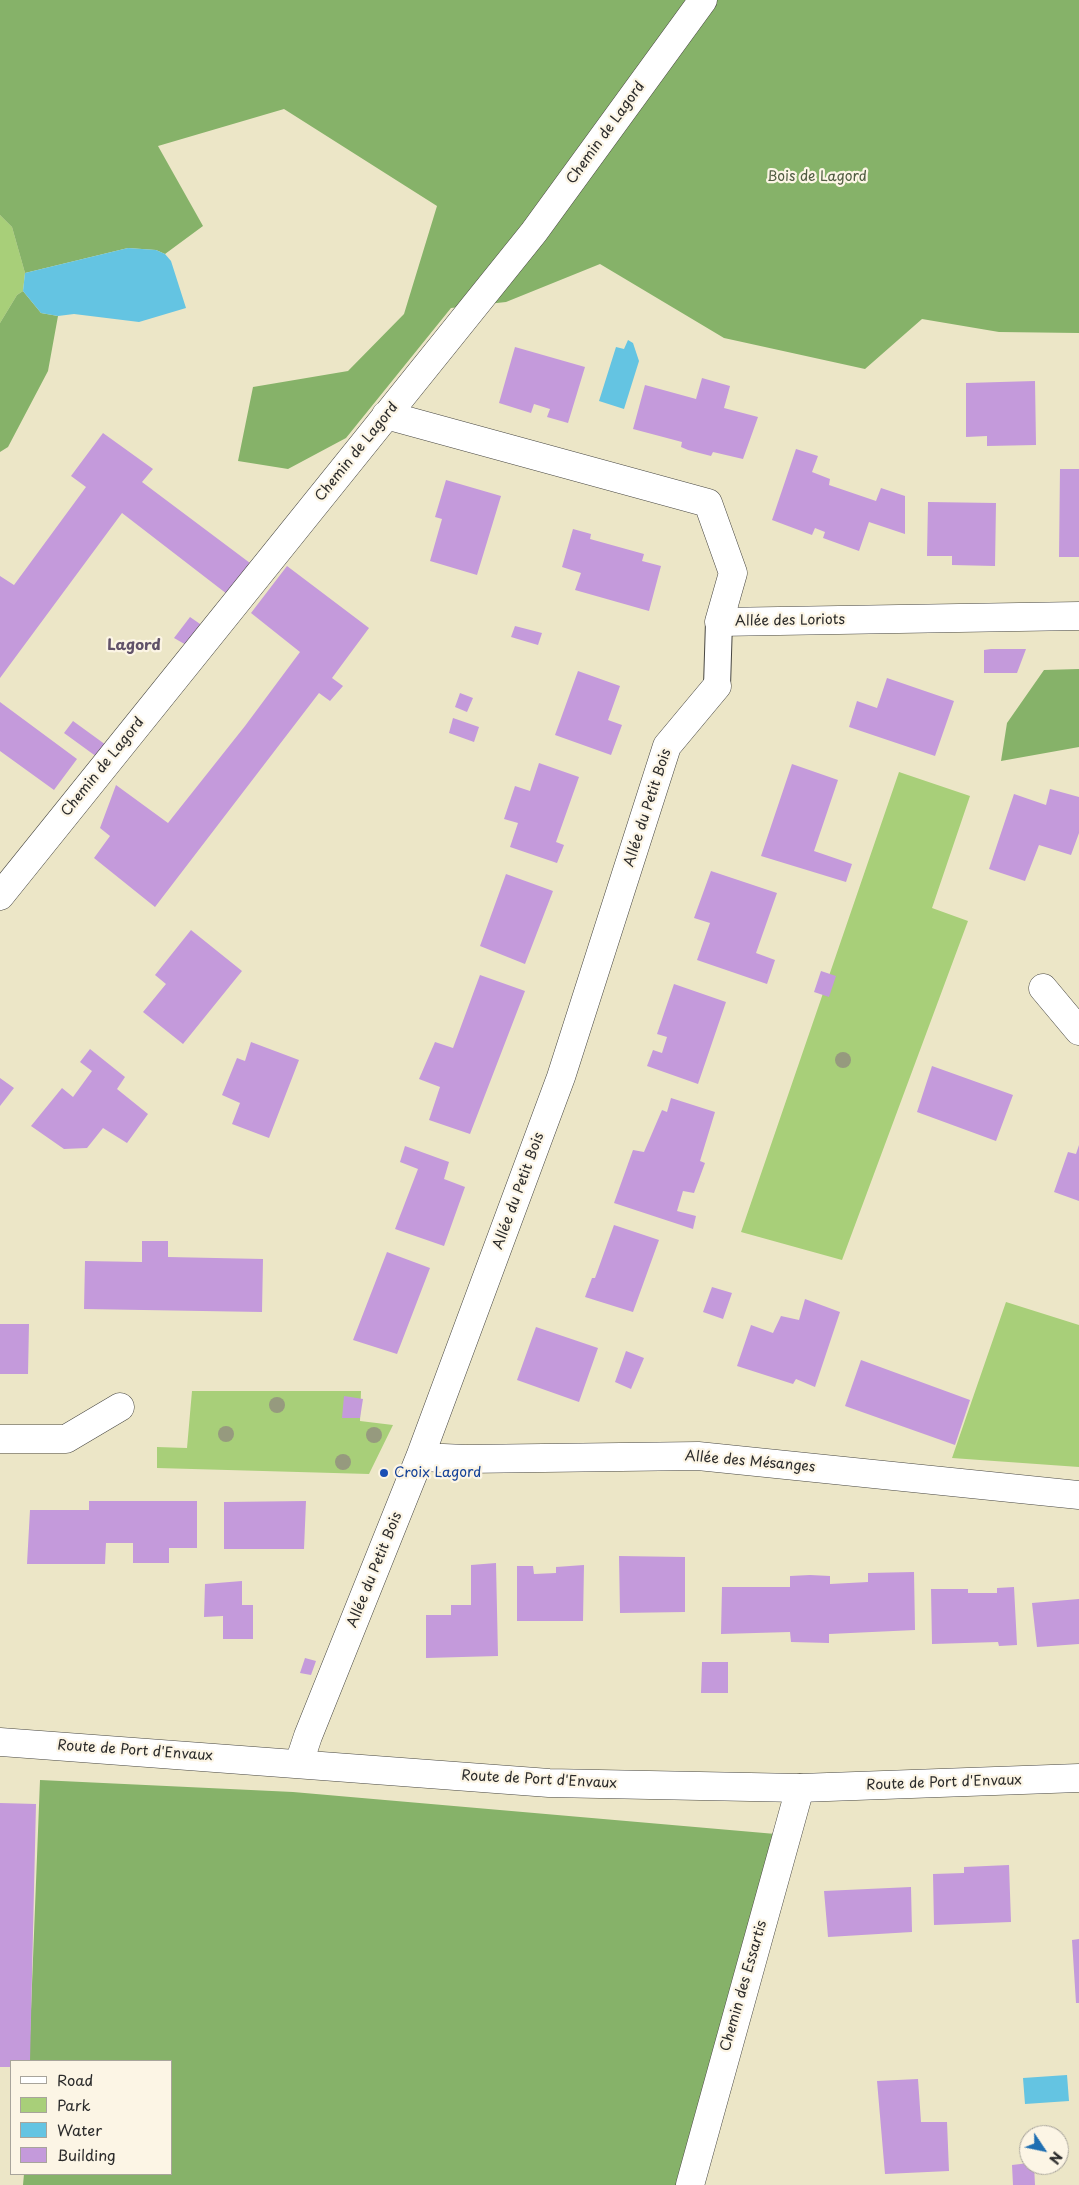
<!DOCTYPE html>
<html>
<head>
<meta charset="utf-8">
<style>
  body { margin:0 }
  #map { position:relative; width:1079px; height:2185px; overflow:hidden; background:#ece6c7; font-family:"Playpen Sans",sans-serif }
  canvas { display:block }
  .legend { position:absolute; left:10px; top:2060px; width:162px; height:115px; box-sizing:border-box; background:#fcf5e5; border:1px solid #a8a49b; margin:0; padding:6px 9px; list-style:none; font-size:15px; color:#2b2b2b }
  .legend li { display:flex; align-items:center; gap:10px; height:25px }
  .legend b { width:25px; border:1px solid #a8a49b }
  .north { position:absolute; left:1019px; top:2125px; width:50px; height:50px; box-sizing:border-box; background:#fcf5e5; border:1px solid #a8a49b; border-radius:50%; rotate:124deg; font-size:14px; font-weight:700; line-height:20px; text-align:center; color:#2b2b2b }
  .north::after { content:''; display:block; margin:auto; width:18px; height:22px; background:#1f6fb2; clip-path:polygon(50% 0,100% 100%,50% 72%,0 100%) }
</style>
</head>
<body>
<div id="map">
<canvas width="1079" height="2185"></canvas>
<ul class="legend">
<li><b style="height:6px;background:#fff"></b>Road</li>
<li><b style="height:14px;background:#a8cf79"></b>Park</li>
<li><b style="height:14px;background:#64c4e2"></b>Water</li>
<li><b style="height:14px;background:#c49adb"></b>Building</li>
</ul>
<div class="north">N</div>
</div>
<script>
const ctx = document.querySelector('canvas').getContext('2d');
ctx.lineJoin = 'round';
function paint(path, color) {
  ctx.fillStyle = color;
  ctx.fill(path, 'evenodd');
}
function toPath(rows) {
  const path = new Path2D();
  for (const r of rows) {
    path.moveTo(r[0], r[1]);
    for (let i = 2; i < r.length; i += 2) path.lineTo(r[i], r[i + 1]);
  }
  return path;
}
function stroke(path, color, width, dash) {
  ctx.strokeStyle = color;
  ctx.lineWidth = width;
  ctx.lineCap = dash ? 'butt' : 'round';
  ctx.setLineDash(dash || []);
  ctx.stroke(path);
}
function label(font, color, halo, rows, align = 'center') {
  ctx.font = font + ' "Playpen Sans",sans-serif';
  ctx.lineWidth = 4.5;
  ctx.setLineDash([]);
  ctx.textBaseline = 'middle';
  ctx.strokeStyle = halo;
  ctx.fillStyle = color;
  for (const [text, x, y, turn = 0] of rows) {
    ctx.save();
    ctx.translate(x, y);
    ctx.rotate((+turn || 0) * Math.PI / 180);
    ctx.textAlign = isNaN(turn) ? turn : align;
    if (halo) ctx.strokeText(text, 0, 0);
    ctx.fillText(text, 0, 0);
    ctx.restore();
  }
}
paint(toPath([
  [0,215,12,227,25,273,23,291,17,295,0,323],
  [899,772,970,796,932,908,968,921,842,1260,741,1232],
  [1006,1302,1079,1325,1079,1467,952,1458],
  [192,1391,361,1391,360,1421,393,1425,369,1474,157,1468,157,1447,187,1448]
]), '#a8cf79');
paint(toPath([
  [0,0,1079,0,1079,333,999,332,922,319,865,369,724,338,600,264,506,302,451,308,346,438,288,469,238,461,253,387,348,371,404,314,437,206,284,109,158,146,203,226,165,254,156,250,128,248,25,273,12,227,0,215],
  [23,291,41,313,58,316,48,371,8,447,0,452,0,323,17,295],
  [1079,669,1079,747,1001,761,1007,723,1044,670],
  [40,1780,293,1792,787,1835,690,2185,23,2185,24,2174,171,2174,171,2061,29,2061]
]), '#86b269');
paint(toPath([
  [128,248,156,250,165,254,171,261,186,308,139,322,74,314,58,316,41,313,23,291,25,273],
  [628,340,633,343,639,361,624,409,599,401,616,347,624,349],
  [1067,2075,1069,2101,1025,2104,1023,2078]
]), '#64c4e2');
paint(toPath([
  [515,347,585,367,568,423,547,417,550,409,534,404,531,413,499,403],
  [702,378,730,386,724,408,758,417,743,459,713,452,711,456,688,450,681,447,682,442,633,429,645,385,696,399],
  [1035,381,1036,445,987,446,987,436,966,437,966,383],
  [103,433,153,469,142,482,254,566,227,594,122,513,0,678,0,576,14,585,86,487,71,476],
  [796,449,818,456,812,472,830,479,829,485,876,501,881,488,905,496,905,534,869,522,859,551,823,538,825,532,815,528,812,535,772,520],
  [1060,469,1079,469,1079,557,1059,557],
  [446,480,501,496,477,575,430,561,442,519,435,517],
  [928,502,996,503,995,566,952,565,952,556,927,556],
  [573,529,591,534,590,539,644,554,642,561,661,566,649,611,575,590,581,573,562,567],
  [287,566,369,628,332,678,343,686,330,701,319,693,155,907,94,858,110,836,100,828,116,785,168,823,245,726,300,652,251,613],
  [190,617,203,626,188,646,174,638],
  [515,626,542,633,538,645,511,637],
  [991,649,1026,649,1017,673,984,673,984,650],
  [578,671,620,686,608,720,622,725,611,755,555,735],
  [887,678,954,701,935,756,849,727,857,701,877,708],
  [460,693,473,698,467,712,455,707],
  [0,702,77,759,54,790,0,751],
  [453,718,479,727,474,742,449,733],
  [73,721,106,745,97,757,64,733],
  [539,763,579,777,556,842,564,845,557,863,510,847,518,823,504,819,515,786,530,791],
  [792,764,838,780,814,851,852,864,846,882,761,856],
  [1050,789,1079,797,1079,833,1071,855,1039,845,1025,881,989,869,1014,794,1046,805],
  [711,871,777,893,756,953,775,960,767,984,697,960,710,923,694,918],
  [506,874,553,891,525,964,480,946],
  [191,930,242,971,183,1044,143,1012,166,984,155,975],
  [821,971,836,976,829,997,814,992],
  [480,975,525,991,470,1134,429,1120,440,1087,419,1079,435,1042,453,1048],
  [674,984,726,1002,698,1084,647,1066,653,1050,662,1053,667,1037,657,1034],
  [251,1042,299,1060,269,1138,232,1124,240,1103,222,1095,237,1058,245,1061],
  [90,1049,125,1077,117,1089,148,1114,127,1143,103,1128,87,1148,64,1149,31,1126,62,1088,73,1097,92,1071,80,1062],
  [932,1066,1013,1095,996,1141,917,1112],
  [0,1078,14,1088,0,1106],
  [671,1098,715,1112,700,1161,705,1163,694,1193,683,1191,677,1211,696,1216,693,1229,614,1203,633,1150,644,1152,662,1110,667,1112],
  [1079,1145,1079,1201,1054,1192,1068,1152,1076,1154],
  [405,1146,449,1162,444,1179,465,1187,444,1246,395,1229,418,1169,400,1162],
  [614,1225,659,1240,633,1312,585,1297,592,1278,595,1278],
  [142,1241,168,1241,168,1257,263,1259,262,1312,84,1309,85,1261,142,1262],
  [387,1252,430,1268,397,1354,353,1340],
  [712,1287,732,1293,723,1319,703,1312],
  [805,1299,840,1312,815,1387,796,1379,793,1384,737,1366,751,1325,773,1333,781,1316,799,1320],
  [0,1324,29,1324,28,1374,0,1374],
  [536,1327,598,1348,579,1402,517,1380],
  [626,1351,644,1358,631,1389,615,1382],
  [861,1360,970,1400,955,1445,845,1406],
  [344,1396,363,1399,360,1418,342,1418],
  [89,1501,197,1501,197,1548,169,1548,169,1563,133,1563,133,1543,106,1543,105,1564,27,1564,30,1510,89,1510],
  [306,1501,304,1549,224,1549,224,1502],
  [619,1556,685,1557,685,1612,620,1613],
  [496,1563,498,1656,426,1658,426,1615,451,1615,451,1605,471,1605,471,1565],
  [584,1565,583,1621,517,1621,517,1566,533,1566,534,1574,556,1573,556,1567],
  [914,1572,915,1630,829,1634,829,1643,791,1642,790,1632,721,1634,722,1587,790,1587,790,1576,810,1575,830,1576,830,1584,868,1582,868,1573],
  [242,1581,242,1605,253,1605,253,1639,223,1639,223,1616,204,1617,205,1584],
  [1014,1587,1017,1645,999,1646,998,1642,932,1644,931,1589,968,1589,968,1593,997,1593,997,1588],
  [1079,1599,1079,1644,1037,1647,1032,1603],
  [305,1658,316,1661,311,1675,300,1673],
  [702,1662,728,1662,728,1693,701,1693],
  [0,1803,36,1804,30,2061,11,2061,11,2067,0,2067],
  [1009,1865,1011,1922,934,1925,933,1874,964,1873,964,1867],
  [911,1887,912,1932,828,1937,824,1891],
  [1079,1939,1079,2003,1076,2003,1072,1940],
  [918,2079,921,2122,947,2122,949,2171,885,2174,877,2081],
  [1029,2163,1029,2165,1034,2165,1035,2185,1013,2185,1012,2165]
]), '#c49adb');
const pedestrian = toPath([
  [717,686,719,622]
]);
const minor = toPath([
  [386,415,708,503,733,573,719,622,1079,616],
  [0,896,534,232,703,0],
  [1043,988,1079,1031],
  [0,1439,66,1439,120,1407],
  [420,1457,466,1459,698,1456,1079,1495],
  [299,1763,308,1736,420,1457,561,1077,667,746,717,686],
  [690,2185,800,1788]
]);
const tertiary = toPath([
  [0,1742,549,1783,800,1788,1079,1778]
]);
stroke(pedestrian, '#484742', 28);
stroke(minor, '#484742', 29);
stroke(tertiary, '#484742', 29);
stroke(pedestrian, '#fff', 26);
stroke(minor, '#fff', 28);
stroke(tertiary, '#fff', 28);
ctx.fillStyle = '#969a7e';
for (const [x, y] of [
  [843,1060],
  [277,1405],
  [226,1434],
  [374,1435],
  [343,1462]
]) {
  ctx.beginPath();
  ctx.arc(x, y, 8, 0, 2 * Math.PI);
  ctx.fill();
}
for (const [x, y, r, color] of [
  [384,1473,5,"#1a4fb4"]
]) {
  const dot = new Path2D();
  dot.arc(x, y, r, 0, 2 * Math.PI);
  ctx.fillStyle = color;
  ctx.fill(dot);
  stroke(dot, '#fcf5e5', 2);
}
label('14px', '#2b2b2b', '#fcf5e5', [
  ["Chemin de Lagord",606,133,-54],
  ["Chemin de Lagord",357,452,-51],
  ["Allée des Loriots",790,621,-1],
  ["Chemin de Lagord",103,767,-51],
  ["Allée du Petit Bois",648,808,-72],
  ["Allée du Petit Bois",519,1191,-70],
  ["Allée des Mésanges",750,1462,5],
  ["Allée du Petit Bois",375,1570,-68],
  ["Route de Port d'Envaux",135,1751,4],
  ["Route de Port d'Envaux",539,1780,3],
  ["Route de Port d'Envaux",944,1783,-2],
  ["Chemin des Essartis",744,1986,-74]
]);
label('14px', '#505c42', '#fcf5e5', [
  ["Bois de Lagord",817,177]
]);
label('14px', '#164399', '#fcf5e5', [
  ["Croix Lagord",394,1473]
], 'left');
label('bold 15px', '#615269', '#fcf5e5', [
  ["Lagord",134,646]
]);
</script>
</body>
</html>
